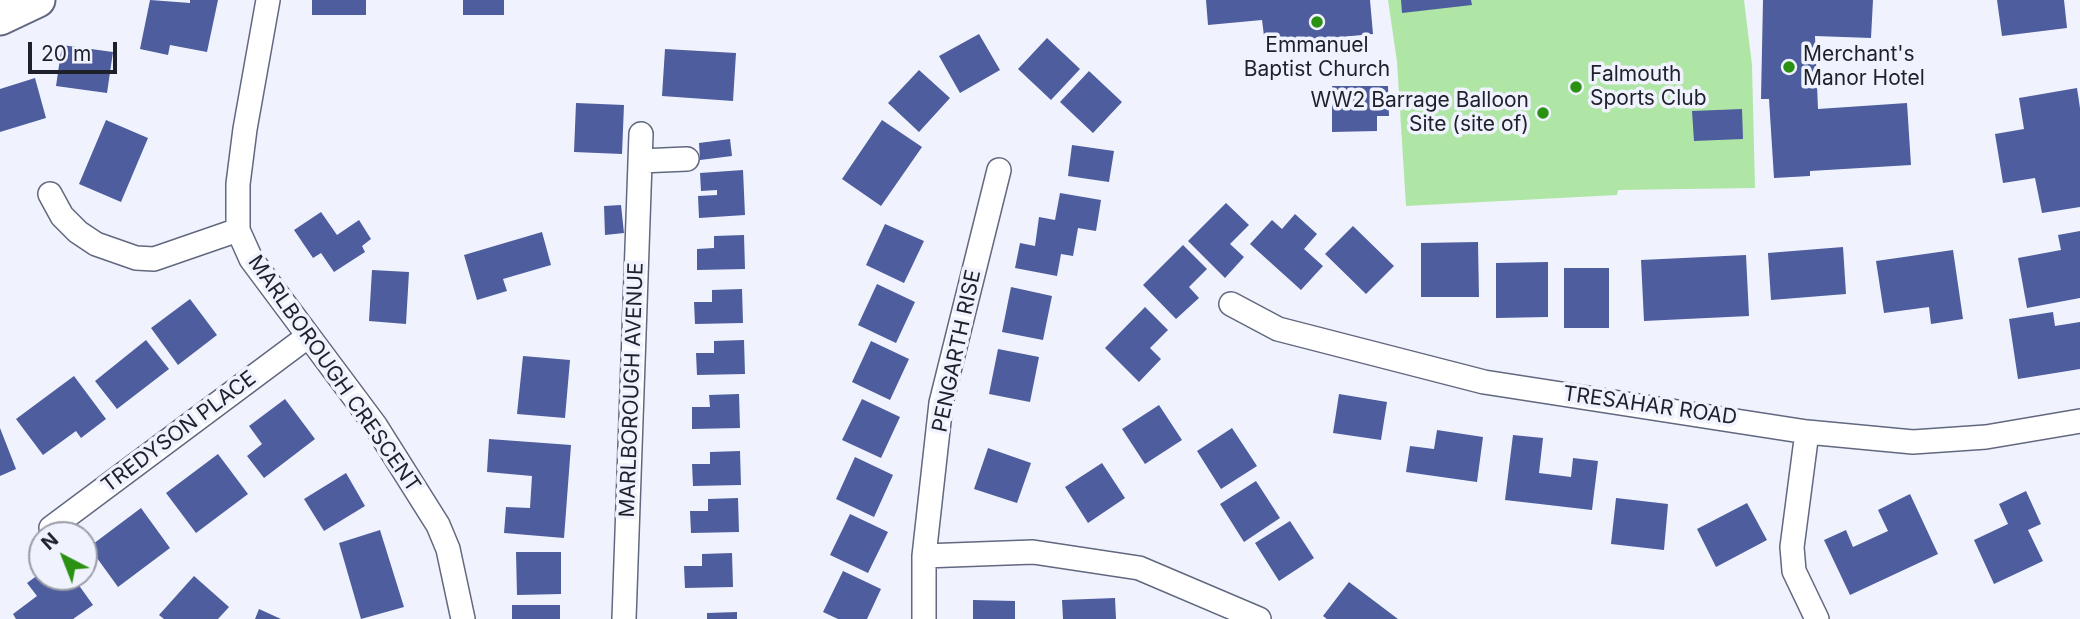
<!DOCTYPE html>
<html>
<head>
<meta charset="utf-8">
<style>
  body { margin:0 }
  #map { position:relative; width:2080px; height:619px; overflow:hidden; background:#f0f3fe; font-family:Inter,sans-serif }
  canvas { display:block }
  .north { position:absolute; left:28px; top:521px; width:70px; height:70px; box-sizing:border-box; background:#f0f3fe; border:2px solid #9c9fa9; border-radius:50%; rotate:318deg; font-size:19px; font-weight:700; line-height:28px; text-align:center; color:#1e212a }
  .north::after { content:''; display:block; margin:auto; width:24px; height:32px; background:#2b9112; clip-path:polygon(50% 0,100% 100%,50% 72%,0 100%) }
  .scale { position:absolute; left:28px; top:42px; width:89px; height:32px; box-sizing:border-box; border:4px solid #1e212a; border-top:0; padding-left:9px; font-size:21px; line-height:24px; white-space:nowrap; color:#1e212a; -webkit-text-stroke:5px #f0f3fe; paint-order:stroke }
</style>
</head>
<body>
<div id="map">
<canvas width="2080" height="619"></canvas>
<div class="north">N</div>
<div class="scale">20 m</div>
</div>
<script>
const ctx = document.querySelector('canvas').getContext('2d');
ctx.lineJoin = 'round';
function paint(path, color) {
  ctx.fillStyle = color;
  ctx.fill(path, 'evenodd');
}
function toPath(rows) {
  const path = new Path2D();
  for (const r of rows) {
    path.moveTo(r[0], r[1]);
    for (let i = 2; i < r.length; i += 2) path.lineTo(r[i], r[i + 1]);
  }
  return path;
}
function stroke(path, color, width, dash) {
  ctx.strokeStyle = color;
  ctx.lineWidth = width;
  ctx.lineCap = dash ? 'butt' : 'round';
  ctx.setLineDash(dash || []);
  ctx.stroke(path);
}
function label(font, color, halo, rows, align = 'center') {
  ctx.font = font + ' Inter,sans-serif';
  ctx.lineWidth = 7;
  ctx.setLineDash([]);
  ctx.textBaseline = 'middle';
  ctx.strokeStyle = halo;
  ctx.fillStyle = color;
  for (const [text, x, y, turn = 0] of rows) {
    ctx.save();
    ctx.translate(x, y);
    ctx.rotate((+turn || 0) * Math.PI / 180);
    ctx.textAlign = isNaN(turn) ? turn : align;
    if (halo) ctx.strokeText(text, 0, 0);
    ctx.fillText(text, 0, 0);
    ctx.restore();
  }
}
paint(toPath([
  [1388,0,1744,0,1752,65,1755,188,1618,190,1617,195,1406,206,1397,62]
]), '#afe6a5');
paint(toPath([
  [150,0,190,3,190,0,218,0,207,52,170,45,168,55,140,49],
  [312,0,366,0,366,15,312,15],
  [463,0,504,0,504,15,463,15],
  [1206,0,1370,0,1373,34,1265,44,1262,20,1208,25],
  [1401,0,1471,0,1472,5,1402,13],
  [1763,0,1873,0,1871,38,1815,36,1818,109,1907,103,1911,165,1810,171,1810,176,1774,178,1769,99,1761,99],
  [1997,0,2064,0,2067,28,2002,36],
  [979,34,1000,70,960,93,939,56],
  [1047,38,1080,69,1051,100,1018,69],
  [62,45,113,52,107,93,56,86],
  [665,49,736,53,733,101,662,96],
  [919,70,950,98,919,132,888,103],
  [1089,71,1122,102,1093,133,1060,102],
  [35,78,46,118,0,132,0,89],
  [1332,86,1388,86,1389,116,1377,116,1377,131,1332,132],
  [2077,88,2080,108,2080,207,2042,213,2035,178,2003,183,1995,134,2024,129,2019,98],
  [576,103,624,105,622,154,574,152],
  [1742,109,1743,139,1694,141,1692,111],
  [106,120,148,138,121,202,79,184],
  [882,120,922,147,881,206,842,179],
  [730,139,732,156,700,160,699,143],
  [1072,145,1114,151,1109,182,1068,176],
  [743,170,745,215,699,218,698,196,717,195,717,190,701,191,700,173],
  [1060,193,1101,200,1096,231,1078,228,1073,256,1061,254,1057,276,1015,268,1020,243,1035,246,1039,217,1055,220],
  [1226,203,1249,225,1230,244,1244,257,1225,278,1188,241],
  [621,205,624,233,605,235,604,206],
  [321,212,337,235,359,220,371,239,362,246,365,252,334,272,321,253,313,258,294,230],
  [1295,214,1317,234,1304,249,1323,266,1301,290,1250,244,1272,220,1282,229],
  [885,224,924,241,904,283,866,265],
  [1353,226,1394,266,1366,294,1325,254],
  [2080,231,2080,298,2027,308,2018,258,2061,250,2058,235],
  [542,232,551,265,503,279,507,291,477,300,464,255],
  [744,235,745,269,697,270,697,249,714,248,714,236],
  [1478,242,1479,297,1421,297,1421,243],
  [1183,245,1207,269,1189,287,1199,298,1176,319,1143,285],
  [1843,247,1846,294,1771,300,1768,253],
  [1953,250,1963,319,1931,324,1929,307,1884,313,1876,261],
  [1746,255,1749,316,1644,321,1641,260],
  [1548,262,1548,317,1496,318,1496,263],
  [1564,268,1609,268,1609,328,1564,328],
  [372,270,409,272,406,324,369,321],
  [877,284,915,302,896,343,858,325],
  [1011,287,1052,296,1043,340,1002,332],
  [742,289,743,323,695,324,694,302,712,302,712,290],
  [190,299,217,335,178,365,151,328],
  [1145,307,1168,330,1150,348,1161,359,1139,382,1105,348],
  [2053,312,2055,326,2080,322,2080,369,2018,379,2009,319],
  [146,340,169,369,117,409,95,381],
  [744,340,745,374,697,375,696,353,714,353,714,341],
  [871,341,909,359,890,400,852,382],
  [998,349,1039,357,1030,402,989,394],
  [523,356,570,360,565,418,517,414],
  [74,376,106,419,81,438,76,431,43,455,16,419],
  [739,394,740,428,692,429,692,407,710,407,709,395],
  [1339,394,1387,402,1381,440,1333,433],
  [285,399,315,439,264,478,247,456,262,444,249,426],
  [862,399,900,417,881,458,842,440],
  [1159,405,1182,440,1145,464,1122,429],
  [0,428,16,469,0,476],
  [1232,428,1257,466,1221,489,1197,451],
  [1437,430,1483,437,1477,482,1406,472,1410,446,1434,449],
  [1513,435,1543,438,1539,473,1571,477,1573,458,1598,461,1592,510,1505,500],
  [489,439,571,445,564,538,504,533,506,507,530,508,532,476,487,472],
  [988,448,1031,463,1017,503,974,489],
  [740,451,741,485,693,486,692,464,710,464,710,452],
  [218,454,248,494,196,533,166,493],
  [855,457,893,475,874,517,836,499],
  [1102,463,1125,498,1088,523,1065,487],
  [346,473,365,506,324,531,304,499],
  [1256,481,1280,518,1244,542,1220,504],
  [2026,491,2041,524,2028,530,2043,561,1994,584,1974,540,2008,524,1999,504],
  [1910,494,1938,554,1850,595,1824,540,1846,530,1853,547,1888,531,1878,510],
  [738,498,739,532,691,533,690,511,708,511,708,499],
  [1616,498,1668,504,1664,550,1611,544],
  [1747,503,1767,540,1716,567,1697,529],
  [141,508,170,548,118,587,89,547],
  [850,514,888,532,868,573,830,555],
  [1290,521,1314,558,1279,581,1255,543],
  [380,530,404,607,361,619,339,543],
  [516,552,561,552,561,594,517,595],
  [732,553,733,587,685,588,684,566,702,566,702,554],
  [843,571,881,589,867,619,838,619,823,612],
  [42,572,42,577,73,577,93,605,73,619,16,619,13,614,37,596,27,583],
  [194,576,229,607,218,619,164,619,159,615],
  [1349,582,1398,619,1327,619,1323,616],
  [1115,598,1116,619,1063,619,1062,600],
  [973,600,1015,601,1015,619,973,619],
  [512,605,560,605,560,619,512,619],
  [259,609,281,619,255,619],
  [737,612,737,619,707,619,707,613]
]), '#4e5d9d');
const street = toPath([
  [268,0,245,129,238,184,238,230,251,259,375,425,438,525,448,549,463,619],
  [640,161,687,159],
  [50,194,62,216,78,232,96,244,136,258,154,259,238,230],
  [1231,304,1278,329,1484,382,1807,432,1913,442,1986,437,2080,421],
  [1807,432,1792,547,1794,571,1817,619],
  [51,528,307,337],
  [924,556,1033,552,1139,568,1259,619],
  [624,619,641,134],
  [924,619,924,556,941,403,999,170]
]);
const secondary = toPath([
  [0,18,38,0]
]);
stroke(street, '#61687f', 26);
stroke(secondary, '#61687f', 37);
stroke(street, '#fff', 23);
stroke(secondary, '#fff', 33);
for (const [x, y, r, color] of [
  [1317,22,7,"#2b9112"],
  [1789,67,7,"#2b9112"],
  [1576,87,7,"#2b9112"],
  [1543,113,7,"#2b9112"]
]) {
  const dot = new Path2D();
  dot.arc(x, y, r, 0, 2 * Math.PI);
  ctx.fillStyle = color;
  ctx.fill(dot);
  stroke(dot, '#f0f3fe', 2.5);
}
label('21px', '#1e212a', '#f0f3fe', [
  ["Emmanuel",1317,46,"center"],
  ["Baptist Church",1317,70,"center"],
  ["Merchant's",1803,55],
  ["Manor Hotel",1803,79],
  ["Falmouth",1590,75],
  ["Sports Club",1590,99],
  ["WW2 Barrage Balloon",1529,101,"right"],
  ["Site (site of)",1529,125,"right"]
], 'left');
label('21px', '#1e212a', '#f0f3fe', [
  ["PENGARTH RISE",957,351,-78],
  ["MARLBOROUGH CRESCENT",334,374,55],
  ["MARLBOROUGH AVENUE",632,390,-88],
  ["TRESAHAR ROAD",1650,406,8],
  ["TREDYSON PLACE",179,432,-37]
]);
</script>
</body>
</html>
